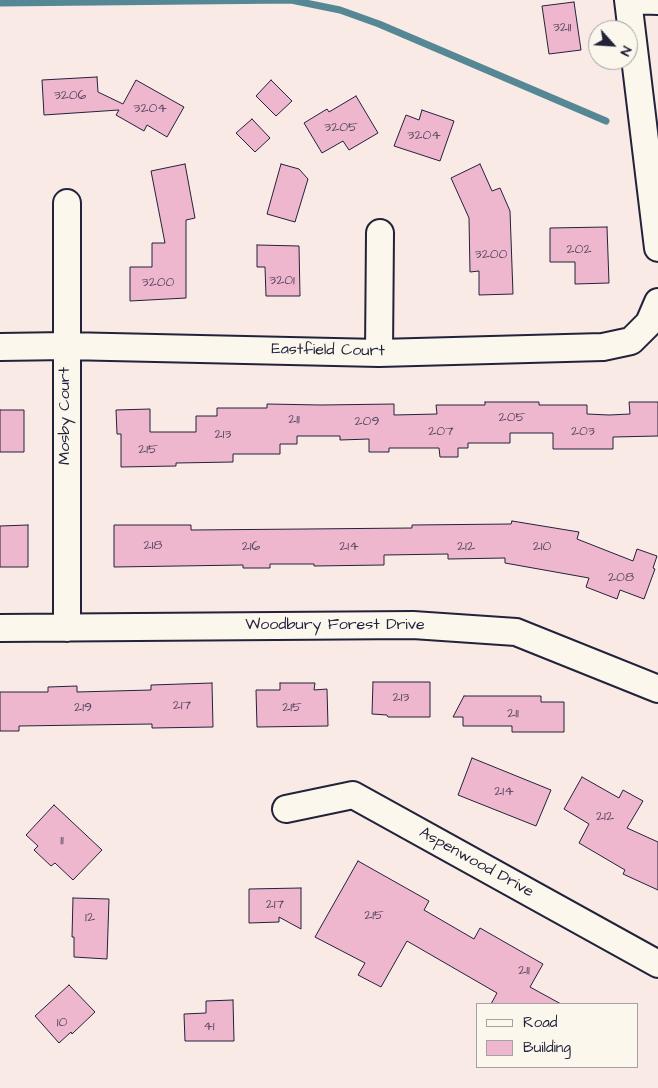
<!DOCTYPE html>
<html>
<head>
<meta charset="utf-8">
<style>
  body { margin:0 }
  #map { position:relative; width:658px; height:1088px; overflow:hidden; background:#f9eae6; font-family:"Architects Daughter",sans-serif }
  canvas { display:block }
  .legend { position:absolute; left:476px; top:1003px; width:162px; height:65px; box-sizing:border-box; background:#fbf7ec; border:1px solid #a4a2a5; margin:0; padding:6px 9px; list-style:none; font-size:15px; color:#22223b }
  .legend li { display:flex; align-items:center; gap:10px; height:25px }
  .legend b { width:25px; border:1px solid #a4a2a5 }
  .north { position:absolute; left:588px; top:20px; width:50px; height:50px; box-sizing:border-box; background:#fbf7ec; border:1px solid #a4a2a5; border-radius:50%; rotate:116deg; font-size:14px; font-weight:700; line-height:20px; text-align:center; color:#22223b }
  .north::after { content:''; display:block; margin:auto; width:18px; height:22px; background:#22223b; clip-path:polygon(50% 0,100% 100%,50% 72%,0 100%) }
</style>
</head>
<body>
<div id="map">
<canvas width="658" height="1088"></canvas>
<ul class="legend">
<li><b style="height:6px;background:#fbf7ec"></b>Road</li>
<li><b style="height:14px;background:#efb7ce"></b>Building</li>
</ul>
<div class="north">N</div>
</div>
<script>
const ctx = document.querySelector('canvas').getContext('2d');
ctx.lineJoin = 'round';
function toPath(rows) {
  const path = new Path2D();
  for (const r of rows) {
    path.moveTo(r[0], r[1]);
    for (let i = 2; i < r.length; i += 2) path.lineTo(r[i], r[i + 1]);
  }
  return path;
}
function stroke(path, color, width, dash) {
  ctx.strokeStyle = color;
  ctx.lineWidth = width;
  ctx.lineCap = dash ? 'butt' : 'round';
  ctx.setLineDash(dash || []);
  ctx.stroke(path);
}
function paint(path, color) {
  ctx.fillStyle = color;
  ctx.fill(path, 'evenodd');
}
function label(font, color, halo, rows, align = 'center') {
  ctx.font = font + ' "Architects Daughter",sans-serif';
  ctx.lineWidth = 4;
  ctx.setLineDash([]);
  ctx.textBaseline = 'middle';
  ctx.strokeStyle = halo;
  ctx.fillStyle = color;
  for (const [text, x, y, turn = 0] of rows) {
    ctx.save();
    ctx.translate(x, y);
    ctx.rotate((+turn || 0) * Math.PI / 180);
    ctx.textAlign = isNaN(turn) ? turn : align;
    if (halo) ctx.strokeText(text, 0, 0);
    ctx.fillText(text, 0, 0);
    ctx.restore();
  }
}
stroke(toPath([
  [0,3,291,0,340,10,379,24,606,121]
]), '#568795', 7);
const building = toPath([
  [574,2,581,50,549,54,542,6,574,2],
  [97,77,98,92,123,104,136,80,184,107,167,137,147,125,144,131,116,115,119,110,44,115,42,80,97,77],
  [271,80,292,101,276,116,256,96,271,80],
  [356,96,378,133,349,150,343,141,322,153,304,123,327,109,329,112,356,96],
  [422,110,454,121,440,161,394,146,406,115,419,120,422,110],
  [252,119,270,138,255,152,236,133,252,119],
  [185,164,195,218,186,220,186,298,130,301,130,267,152,267,152,243,165,243,151,171,185,164],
  [281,164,299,169,308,179,295,222,267,214,281,164],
  [480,164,492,191,500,188,510,211,513,294,479,295,479,271,470,272,469,218,451,178,480,164],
  [607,227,609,283,575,284,575,262,550,262,550,228,607,227],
  [257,245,299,246,300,296,266,296,265,267,257,267,257,245],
  [485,402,539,402,539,405,587,405,587,414,609,415,630,414,629,402,658,402,658,436,613,437,613,449,553,449,553,433,510,433,510,443,468,443,468,448,458,448,458,457,440,457,439,448,389,448,389,452,369,452,369,439,340,440,340,436,297,436,297,444,280,444,280,454,233,454,233,462,176,463,176,466,121,467,121,434,117,434,116,410,150,409,150,432,196,432,196,416,217,416,217,408,267,408,267,404,321,405,394,404,394,415,437,414,436,405,485,405,485,402],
  [0,410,24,410,24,452,0,452,0,410],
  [512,521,579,532,577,539,633,561,637,549,657,556,653,568,655,569,644,599,620,590,617,599,586,587,589,578,505,563,505,558,448,559,448,554,384,555,384,565,314,566,314,564,270,564,270,568,243,568,243,565,114,567,114,525,191,525,191,530,306,529,412,528,412,525,511,524,512,521],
  [28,525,28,567,0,567,0,526,28,525],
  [373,682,430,682,430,717,388,717,387,715,372,714,373,682],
  [212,683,213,727,152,728,152,724,19,726,19,731,0,731,0,692,48,692,48,687,77,686,77,692,151,690,151,685,212,683],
  [280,683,315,683,314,690,327,689,328,726,257,727,256,690,280,690,280,683],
  [464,696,541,696,541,702,564,702,564,732,512,732,512,726,463,726,463,717,453,717,464,696],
  [472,758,551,790,536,826,458,795,472,758],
  [582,777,619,798,623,790,643,801,627,828,658,842,658,890,623,874,625,870,579,843,589,824,564,809,582,777],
  [54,805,102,850,73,880,55,863,51,866,34,850,38,846,26,835,54,805],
  [358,861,429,901,424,910,474,939,480,928,543,964,530,987,561,1004,491,1004,497,993,407,941,381,987,358,975,365,963,315,937,358,861],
  [301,888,301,929,279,917,279,922,249,923,249,889,301,888],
  [73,898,109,899,107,959,74,957,74,937,72,937,73,898],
  [69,985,95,1012,72,1034,71,1032,59,1043,35,1016,69,985],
  [233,1000,234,1041,185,1041,184,1014,206,1013,206,1001,233,1000]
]);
paint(building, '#efb7ce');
stroke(building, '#22223b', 1);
const street = toPath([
  [628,0,658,248],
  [628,0,658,1],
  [67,203,67,628],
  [0,347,66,346,379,353,603,347,631,341,649,323,658,302],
  [379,353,380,233],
  [0,628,413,625,516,632,658,689],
  [286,809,353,795,658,964]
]);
stroke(street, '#22223b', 30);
stroke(street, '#fbf7ec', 26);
label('14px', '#554760', null, [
  ["3211",562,28],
  ["3206",70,96],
  ["3204",150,109],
  ["3205",341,128],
  ["3204",424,136],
  ["202",579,250],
  ["3200",491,255],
  ["3201",282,281],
  ["3200",158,283],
  ["205",512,418],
  ["211",294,420],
  ["209",367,422],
  ["207",441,432],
  ["203",583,432],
  ["213",223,435],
  ["215",148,450],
  ["218",153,546],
  ["216",251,547],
  ["214",349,547],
  ["212",466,547],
  ["210",542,547],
  ["208",621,578],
  ["213",401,698],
  ["217",182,706],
  ["219",83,708],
  ["215",292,708],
  ["211",513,714],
  ["214",504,792],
  ["212",605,817],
  ["11",62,841],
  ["217",275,905],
  ["215",374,916],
  ["12",90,918],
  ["211",524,971],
  ["10",62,1023],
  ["41",209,1027]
]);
label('16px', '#22223b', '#fbf7ec', [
  ["Eastfield Court",328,351,1],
  ["Mosby Court",66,416,-90],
  ["Woodbury Forest Drive",335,626],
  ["Aspenwood Drive",476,863,29]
]);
</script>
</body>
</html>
